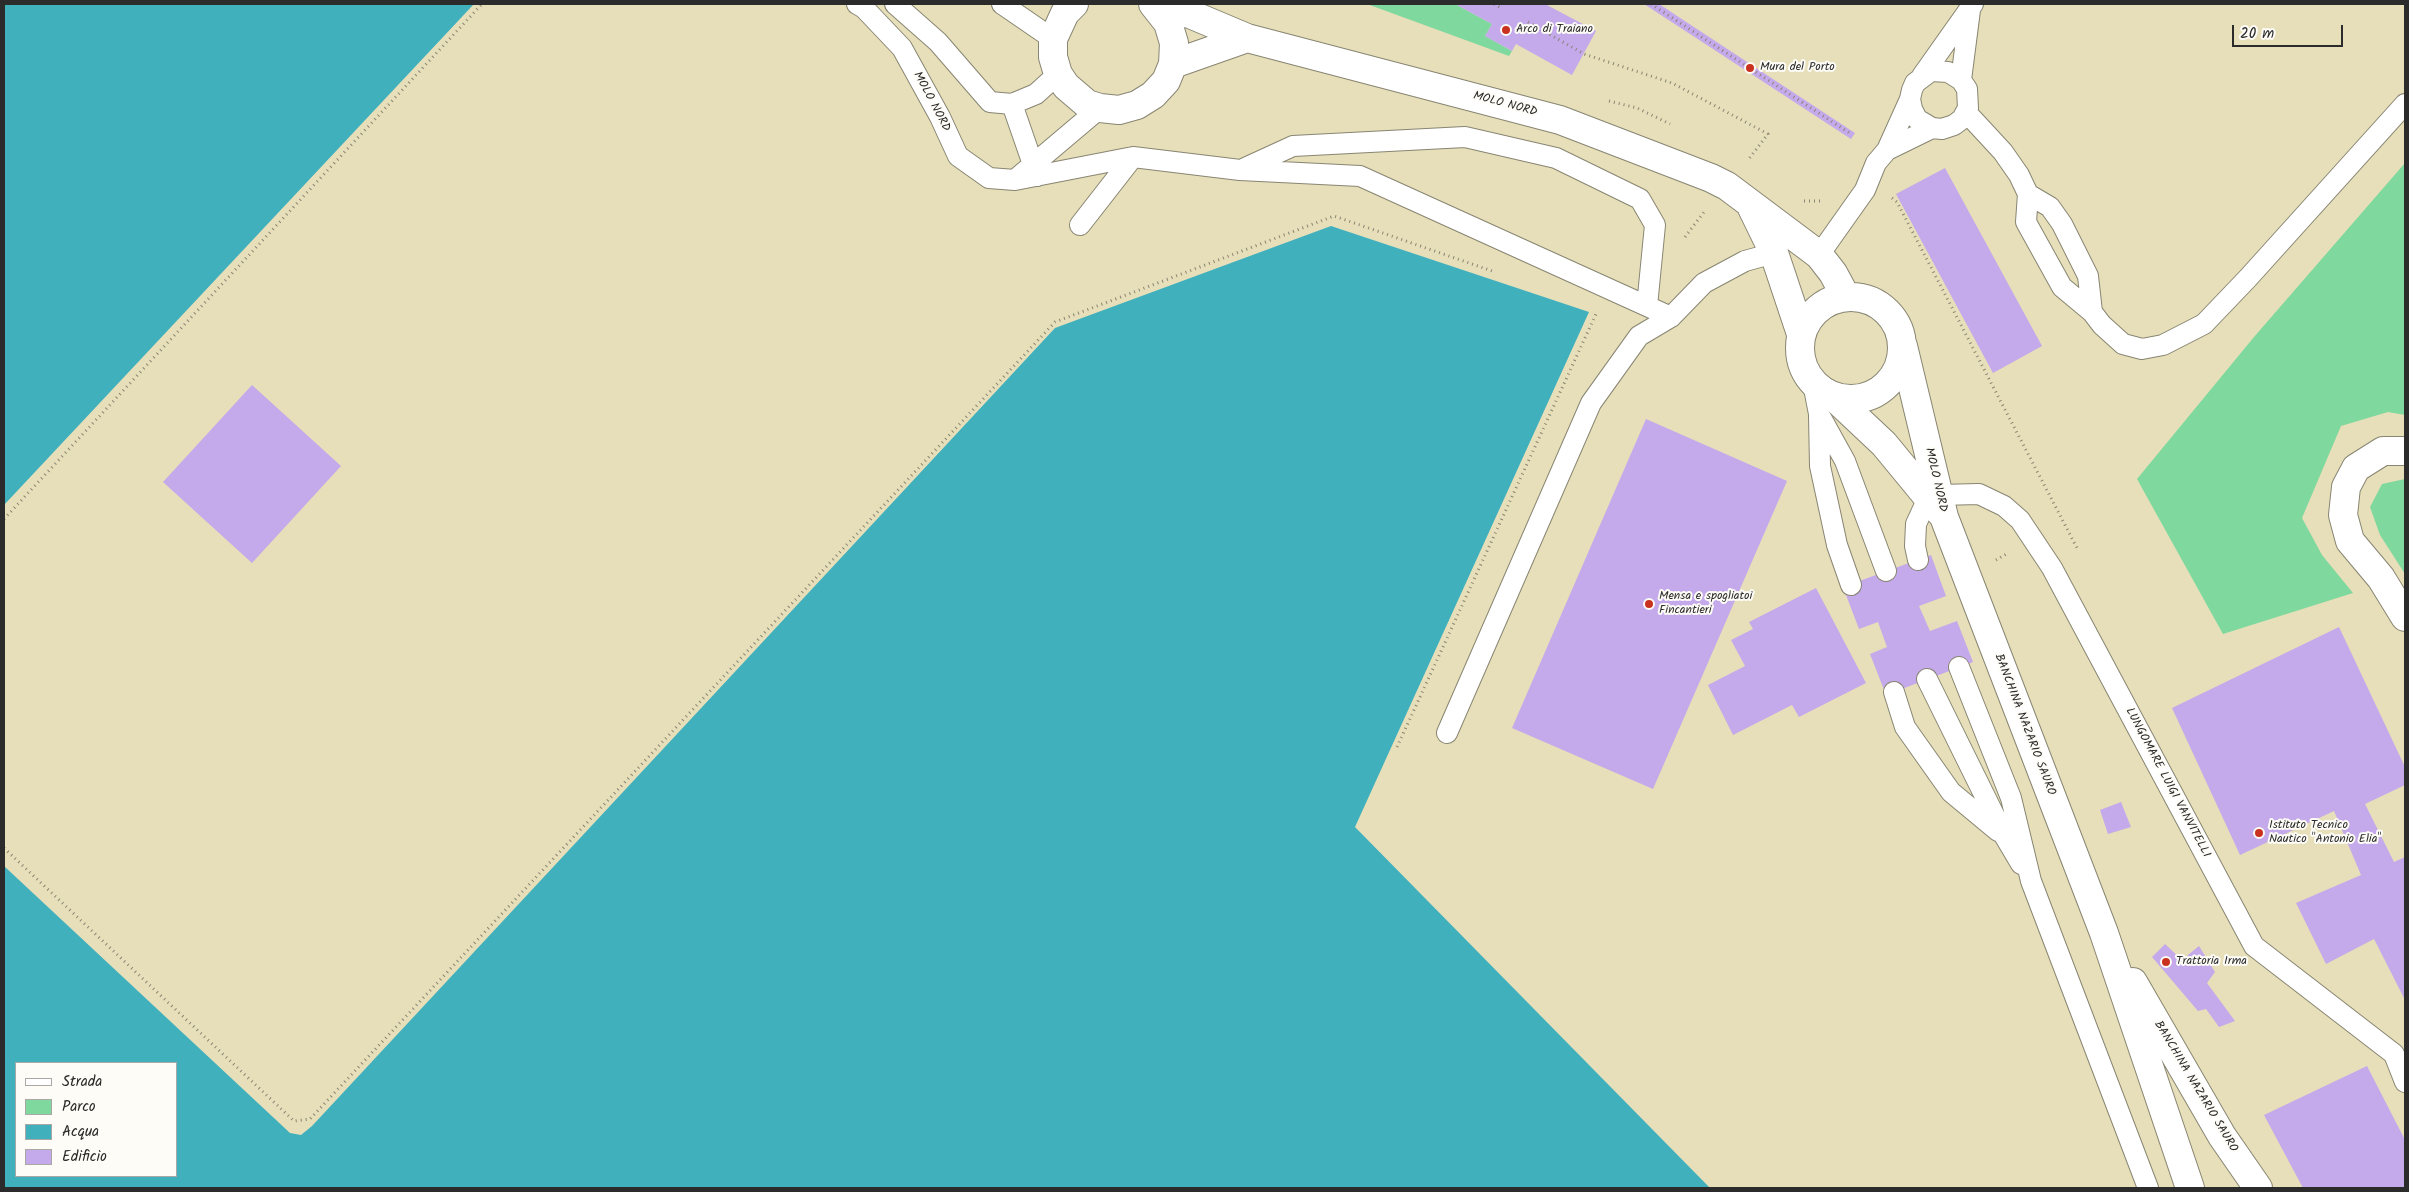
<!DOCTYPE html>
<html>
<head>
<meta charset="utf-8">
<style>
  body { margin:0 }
  #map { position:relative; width:2409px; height:1192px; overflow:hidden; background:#e6dfba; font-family:Kalam,sans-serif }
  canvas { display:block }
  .frame { position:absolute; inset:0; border:5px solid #2b2b2b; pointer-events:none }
  .legend { position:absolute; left:15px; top:1062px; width:162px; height:115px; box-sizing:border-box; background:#fdfcf7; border:1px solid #a9a8a5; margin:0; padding:6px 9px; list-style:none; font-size:15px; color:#2b2b2b }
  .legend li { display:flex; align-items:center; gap:10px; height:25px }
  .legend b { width:25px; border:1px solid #a9a8a5 }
  .scale { position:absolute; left:2232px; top:25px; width:111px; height:22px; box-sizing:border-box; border:2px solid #2b2b2b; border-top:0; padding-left:6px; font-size:15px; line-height:18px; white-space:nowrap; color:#2b2b2b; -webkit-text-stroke:4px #fdfcf7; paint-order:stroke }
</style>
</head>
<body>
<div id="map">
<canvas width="2409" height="1192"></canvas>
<div class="frame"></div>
<ul class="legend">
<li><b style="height:6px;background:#fff"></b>Strada</li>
<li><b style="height:14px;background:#7fd89d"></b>Parco</li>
<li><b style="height:14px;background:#41b0bd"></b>Acqua</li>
<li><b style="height:14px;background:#c4a9eb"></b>Edificio</li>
</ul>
<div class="scale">20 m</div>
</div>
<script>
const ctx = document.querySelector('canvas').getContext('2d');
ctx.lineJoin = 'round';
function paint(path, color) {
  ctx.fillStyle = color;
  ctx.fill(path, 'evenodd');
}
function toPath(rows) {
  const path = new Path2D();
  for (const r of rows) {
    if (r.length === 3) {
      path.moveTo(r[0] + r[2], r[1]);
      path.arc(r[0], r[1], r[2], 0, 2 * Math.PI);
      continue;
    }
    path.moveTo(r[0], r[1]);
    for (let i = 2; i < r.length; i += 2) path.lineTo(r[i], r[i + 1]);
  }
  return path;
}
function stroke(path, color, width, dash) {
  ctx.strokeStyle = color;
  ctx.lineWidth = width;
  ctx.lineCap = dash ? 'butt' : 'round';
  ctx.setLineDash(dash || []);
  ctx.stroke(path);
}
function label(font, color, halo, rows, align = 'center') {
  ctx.font = font + ' Kalam,sans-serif';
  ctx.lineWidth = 4;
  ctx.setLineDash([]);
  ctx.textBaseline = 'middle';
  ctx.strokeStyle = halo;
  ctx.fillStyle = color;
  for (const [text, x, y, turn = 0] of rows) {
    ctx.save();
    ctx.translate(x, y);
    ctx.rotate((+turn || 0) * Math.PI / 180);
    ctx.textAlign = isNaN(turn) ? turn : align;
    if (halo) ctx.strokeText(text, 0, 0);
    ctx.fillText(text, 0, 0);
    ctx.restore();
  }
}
paint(toPath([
  [1367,4,1455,4,1492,24,1485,36,1512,51,1509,56],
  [2405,163,2405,415,2388,412,2341,426,2302,518,2322,555,2353,593,2223,634,2137,479,2254,337],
  [2405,479,2405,574,2380,535,2370,507,2382,484]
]), '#7fd89d');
paint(toPath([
  [4,4,474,4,4,505],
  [1331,226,1589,312,1355,827,1710,1188,4,1188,4,866,290,1133,301,1135,312,1126,1055,328],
  [16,1063,176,1063,176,1176,16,1176]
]), '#41b0bd');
paint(toPath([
  [1455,4,1545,4,1596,31,1572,75,1516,44,1512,51,1485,36,1492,24],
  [1644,4,1659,4,1855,133,1851,139],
  [1945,168,2042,346,1993,373,1896,194],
  [252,385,341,466,252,563,163,482],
  [1646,419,1787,481,1653,789,1512,728],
  [1931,555,1946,596,1919,606,1930,631,1957,621,1973,662,1886,695,1870,654,1887,647,1878,622,1859,629,1843,587],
  [1816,588,1866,683,1799,717,1792,705,1733,735,1708,685,1745,666,1731,640,1753,629,1749,622],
  [2339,627,2405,767,2405,785,2365,804,2394,862,2405,857,2405,1000,2374,939,2326,964,2296,903,2361,875,2334,811,2240,855,2172,708],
  [2121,802,2131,827,2108,834,2100,810],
  [2165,944,2182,960,2199,946,2215,972,2207,983,2235,1021,2219,1027,2206,1009,2198,1011,2152,957],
  [2367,1066,2405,1140,2405,1188,2303,1188,2264,1115]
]), '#c4a9eb');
const lane = toPath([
  [857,4,864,8,902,48,940,117,958,156,989,178,1015,180,1133,157,1080,225],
  [895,4,938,42,990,102,1012,104,1036,94,1058,74],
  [1002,4,1053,39],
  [1922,76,1973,4],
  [1961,80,1970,10],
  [1012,104,1037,176],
  [1966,112,2003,152,2019,175,2028,194,2026,222,2062,287,2092,312,2102,325,2123,344,2142,349,2163,345,2204,324,2248,278,2405,104],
  [1887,150,1932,128,1942,129,1954,125,1962,119,1968,108,1967,89,1961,80,1948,72,1931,71,1915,83,1912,90,1910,99,1912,109,1917,119,1932,128],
  [1133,157,1240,170,1360,176,1671,317],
  [1245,168,1293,146,1465,137,1556,158,1640,199,1655,225,1647,306],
  [1016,179,1100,108],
  [2028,194,2050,207,2062,224,2088,276,2092,312],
  [1819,255,1865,190,1876,163,1887,150,1910,99],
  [1813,383,1819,414,1845,461,1886,571],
  [1819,416,1820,466,1837,545,1851,585],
  [1939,495,1979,494,2004,506,2020,520,2052,568,2254,946,2394,1054,2405,1082],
  [1918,560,1915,546,1916,524,1928,498],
  [1959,667,2011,798,2031,881,2148,1188],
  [1927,679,2005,837,2021,864],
  [1894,692,1905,727,1951,792,1998,831],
  [1447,733,1591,403,1639,336,1671,317,1704,283,1745,261,1774,253]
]);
const street = toPath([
  [1074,4,1065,13,1053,39,1053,57,1058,74,1066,86,1087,104,1100,108,1119,110,1137,105,1153,95,1166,81,1173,64,1174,43,1168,23,1153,4],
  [1156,6,1190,14,1247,38,1560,120,1711,178,1727,186,1819,255,1833,273,1846,297],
  [1173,64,1247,38],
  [1752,208,1774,253,1801,334],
  [1851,348,51],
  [1903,346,1944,517,2104,933,2190,1188],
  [1834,397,1884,444,1940,512],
  [2405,451,2383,451,2356,468,2346,487,2343,515,2350,541,2381,578,2405,617],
  [2133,982,2222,1136,2258,1188]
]);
stroke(lane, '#888572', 22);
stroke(street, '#888572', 30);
stroke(toPath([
  [1494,4,1501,8],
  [1651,4,1851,134],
  [1528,22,1584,54,1672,83,1768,134,1748,160],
  [1609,101,1637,108,1670,124],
  [1892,198,1897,202,2077,548],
  [1804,201,1820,201],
  [1685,237,1704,212],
  [4,519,482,4],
  [1996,560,2008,553],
  [1397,747,1596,314],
  [4,848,294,1121,310,1119,1055,322,1334,216,1495,272]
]), '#888572', 3, [1, 4]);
stroke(lane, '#fff', 20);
stroke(street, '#fff', 28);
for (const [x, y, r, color] of [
  [1506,30,5,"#c8321e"],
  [1750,68,5,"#c8321e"],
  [1649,604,5,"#c8321e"],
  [2259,833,5,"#c8321e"],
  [2166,962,5,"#c8321e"]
]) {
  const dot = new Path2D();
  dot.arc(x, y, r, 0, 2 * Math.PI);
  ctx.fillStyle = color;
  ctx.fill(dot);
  stroke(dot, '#fdfcf7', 2);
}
label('12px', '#2b2b2b', '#fdfcf7', [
  ["Arco di Traiano",1516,30],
  ["Mura del Porto",1760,68],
  ["Mensa e spogliatoi",1659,597],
  ["Fincantieri",1659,611],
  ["Istituto Tecnico",2269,826],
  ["Nautico \"Antonio Elia\"",2269,840],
  ["Trattoria Irma",2176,962]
], 'left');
label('12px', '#2b2b2b', '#fdfcf7', [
  ["MOLO NORD",931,102,62],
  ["MOLO NORD",1505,105,15],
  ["MOLO NORD",1935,480,77],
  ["BANCHINA NAZARIO SAURO",2024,725,69],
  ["LUNGOMARE LUIGI VANVITELLI",2167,783,62],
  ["BANCHINA NAZARIO SAURO",2195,1087,59]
]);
</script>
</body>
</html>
